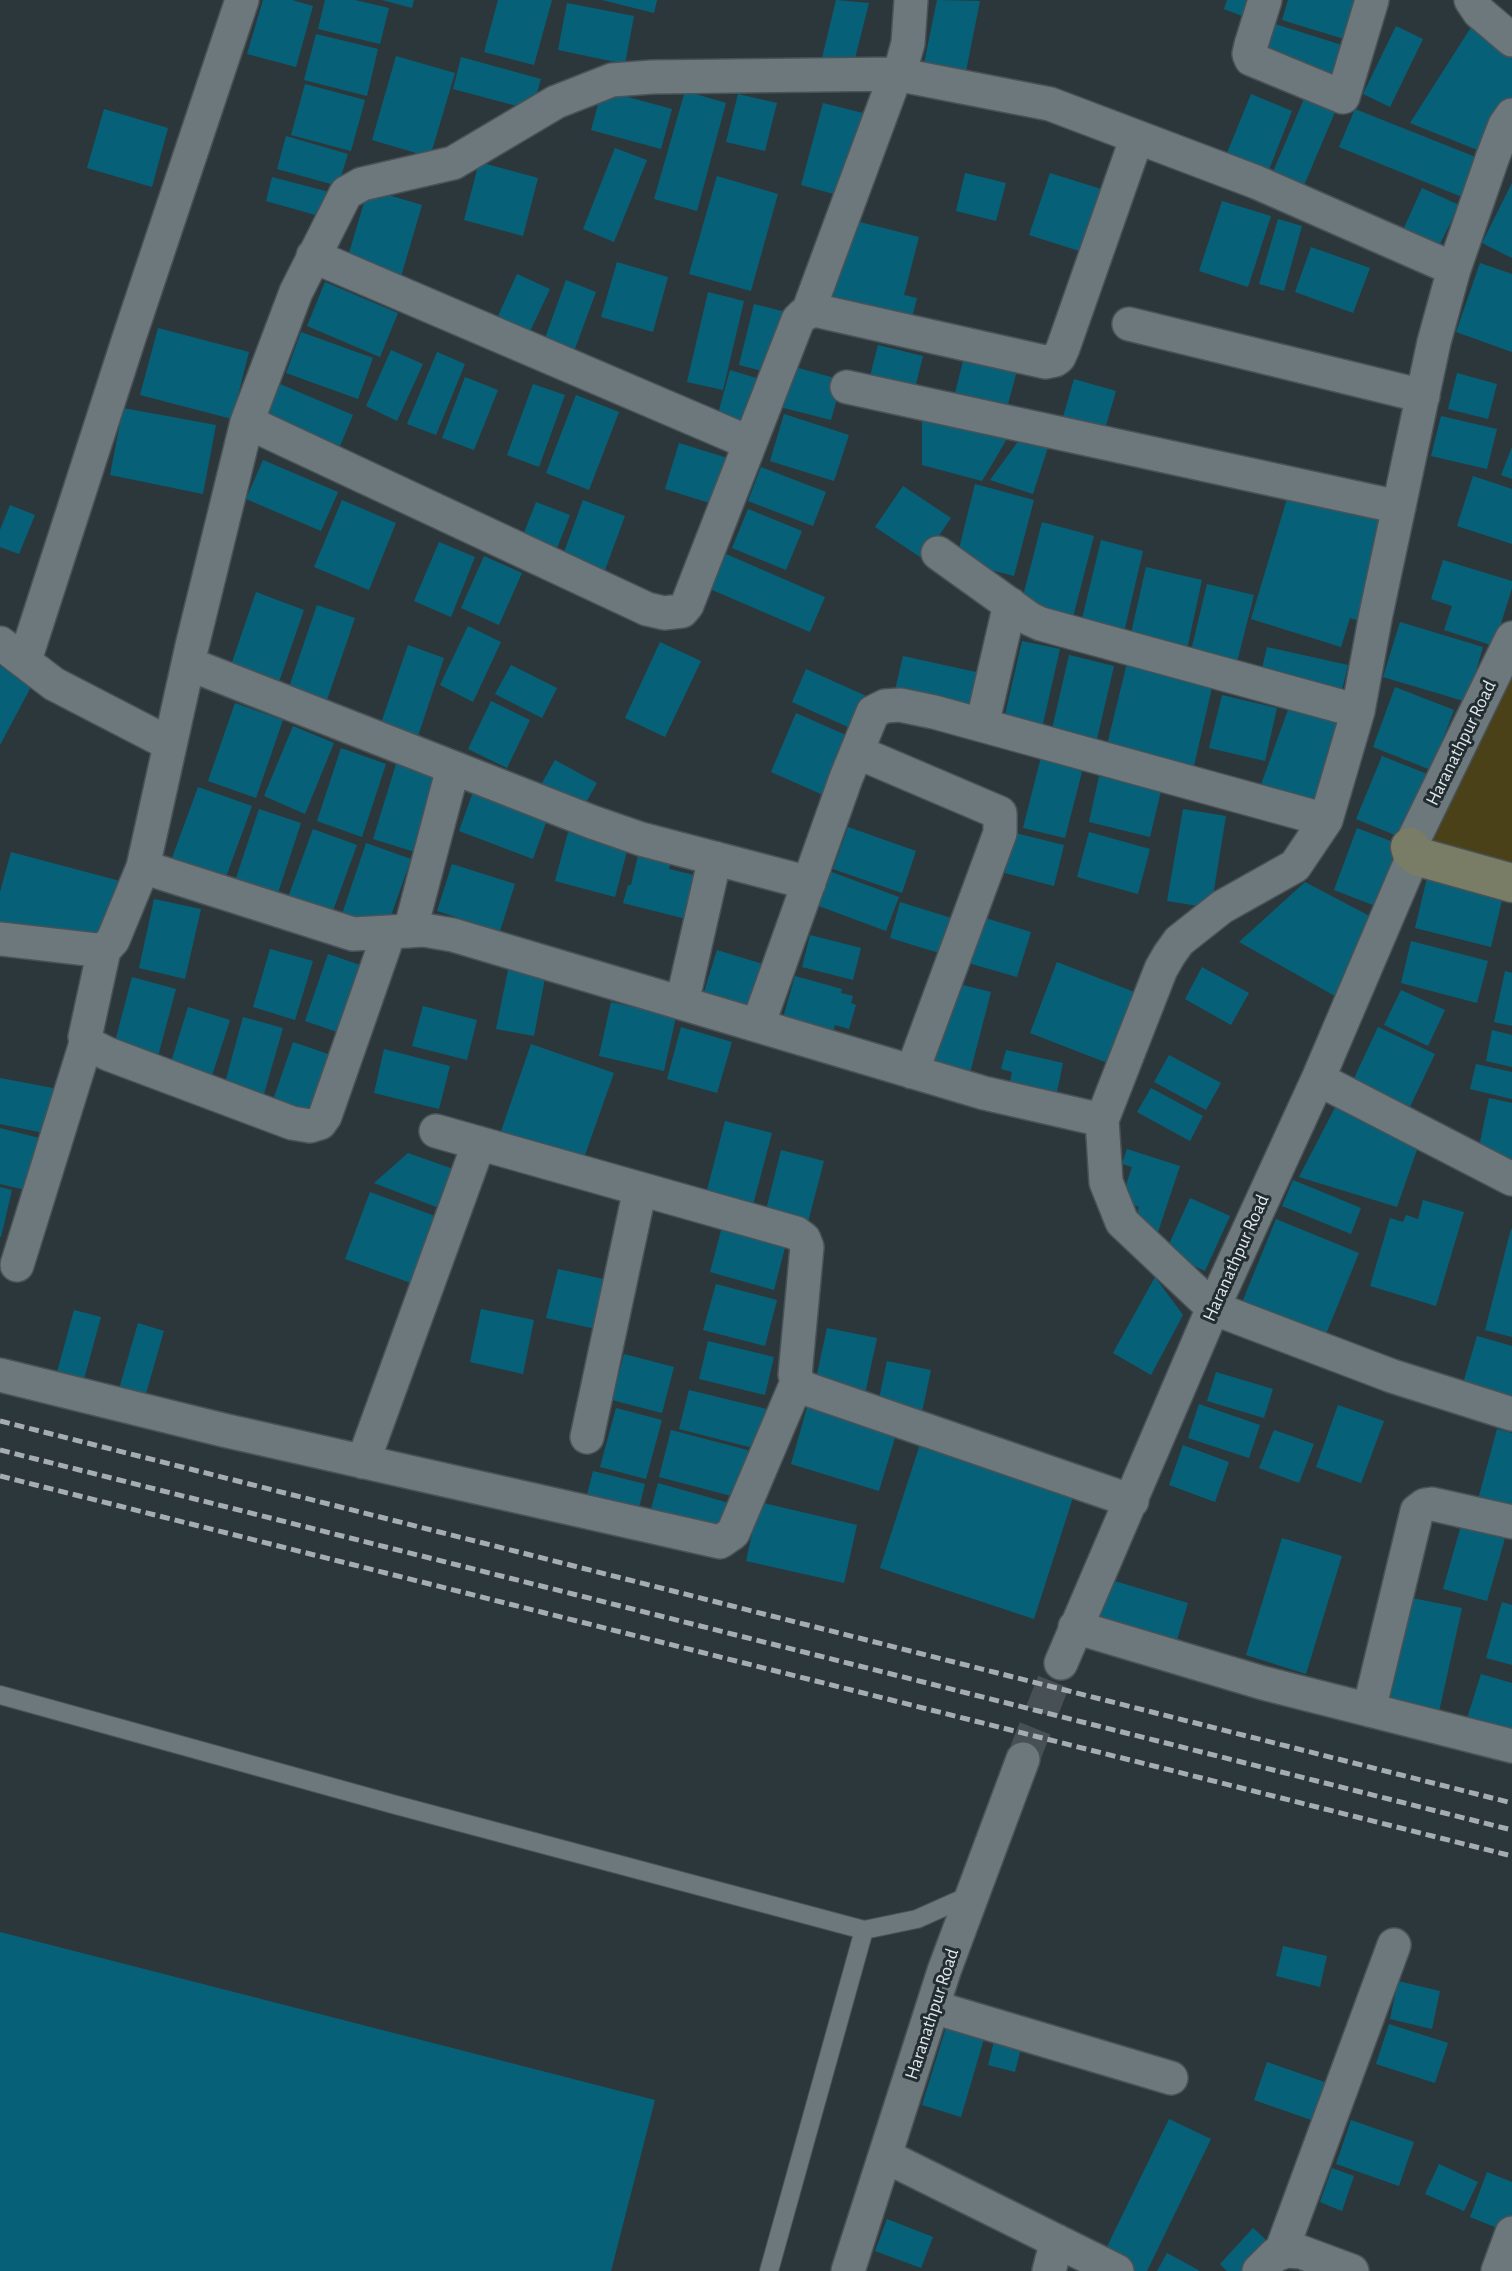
<!DOCTYPE html>
<html>
<head>
<meta charset="utf-8">
<style>
  body { margin:0 }
  canvas { display:block; background:#2c373b }
</style>
</head>
<body>
<canvas width="1512" height="2271"></canvas>
<script>
const ctx = document.querySelector('canvas').getContext('2d');
ctx.lineJoin = 'round';
function paint(path, color) {
  ctx.fillStyle = color;
  ctx.fill(path, 'evenodd');
}
function toPath(rows) {
  const path = new Path2D();
  for (const r of rows) {
    path.moveTo(r[0], r[1]);
    for (let i = 2; i < r.length; i += 2) path.lineTo(r[i], r[i + 1]);
  }
  return path;
}
function stroke(path, color, width, dash) {
  ctx.strokeStyle = color;
  ctx.lineWidth = width;
  ctx.lineCap = dash ? 'butt' : 'round';
  ctx.setLineDash(dash || []);
  ctx.stroke(path);
}
function label(font, color, halo, rows, align = 'center') {
  ctx.font = font + ' "Alegreya Sans",sans-serif';
  ctx.lineWidth = 6;
  ctx.setLineDash([]);
  ctx.textBaseline = 'middle';
  ctx.strokeStyle = halo;
  ctx.fillStyle = color;
  for (const [text, x, y, turn = 0] of rows) {
    ctx.save();
    ctx.translate(x, y);
    ctx.rotate((+turn || 0) * Math.PI / 180);
    ctx.textAlign = isNaN(turn) ? turn : align;
    if (halo) ctx.strokeText(text, 0, 0);
    ctx.fillText(text, 0, 0);
    ctx.restore();
  }
}
paint(toPath([
  [1512,648,1512,880,1419,857]
]), '#4a4118');
paint(toPath([
  [263,0,292,0,313,6,296,67,247,54],
  [325,0,355,0,389,8,380,44,318,29],
  [382,0,414,0,412,8],
  [498,0,552,0,534,65,484,52],
  [602,0,657,0,654,13],
  [836,0,869,3,852,70,821,62],
  [937,0,980,1,964,81,922,73],
  [1227,0,1257,0,1250,19,1224,9],
  [1288,0,1364,0,1354,42,1282,20],
  [567,3,634,16,625,64,558,50],
  [1475,21,1512,55,1512,105,1485,153,1410,123],
  [1275,24,1342,45,1331,80,1264,59],
  [1396,26,1423,39,1390,107,1363,94],
  [316,34,378,49,367,96,304,80],
  [396,56,455,73,430,157,372,140],
  [461,57,541,79,532,110,453,89],
  [305,84,365,100,351,151,291,135],
  [602,90,672,109,661,149,591,130],
  [685,91,726,103,697,211,654,199],
  [738,94,777,103,765,151,726,142],
  [1251,94,1292,111,1265,180,1223,163],
  [1304,99,1335,112,1300,195,1269,181],
  [823,103,863,113,841,196,801,185],
  [104,109,168,128,152,187,87,168],
  [1355,109,1483,160,1467,199,1339,147],
  [286,136,348,154,338,186,277,169],
  [615,148,647,160,614,242,583,229],
  [479,162,538,178,523,236,464,220],
  [965,173,1006,183,996,221,956,211],
  [1050,173,1114,193,1095,256,1029,235],
  [717,176,778,194,751,291,689,274],
  [272,177,333,193,326,218,266,201],
  [1512,183,1512,258,1482,243],
  [1422,188,1459,205,1439,246,1403,230],
  [368,189,422,205,400,280,346,263],
  [1222,201,1271,216,1248,287,1199,271],
  [1278,219,1302,226,1284,291,1259,284],
  [852,220,919,237,904,295,917,298,909,329,856,308,858,302,833,296],
  [1311,247,1370,268,1353,313,1295,292],
  [617,262,668,277,653,332,601,317],
  [1480,263,1512,274,1512,352,1456,332],
  [517,274,550,289,525,342,493,327],
  [566,280,596,292,570,362,540,352],
  [325,282,398,313,380,357,307,326],
  [708,292,744,301,723,390,687,382],
  [754,304,790,313,774,374,739,365],
  [158,328,249,352,232,419,140,395],
  [301,332,373,358,358,399,286,373],
  [878,345,923,356,913,396,868,384],
  [391,350,423,364,397,421,366,406],
  [437,352,465,364,436,435,407,424],
  [965,353,1018,367,1005,415,953,401],
  [791,366,842,380,831,420,780,407],
  [730,370,766,381,751,435,715,425],
  [1457,373,1497,384,1488,419,1448,409],
  [465,377,498,390,474,450,442,438],
  [1074,379,1116,391,1103,436,1061,424],
  [280,384,353,415,335,458,263,427],
  [533,384,565,395,539,467,507,455],
  [576,395,619,412,589,490,546,473],
  [123,408,216,425,203,494,110,475],
  [784,414,849,435,834,481,770,461],
  [1441,416,1497,429,1487,469,1431,456],
  [922,417,1008,437,982,481,922,465],
  [1022,436,1049,444,1033,494,990,480],
  [679,443,734,460,719,506,665,489],
  [1512,447,1512,479,1501,475],
  [263,460,338,492,321,531,246,499],
  [761,467,826,492,813,526,748,501],
  [1473,476,1512,489,1512,544,1457,526],
  [975,484,1034,500,1014,576,956,561],
  [903,486,951,518,923,559,875,527],
  [1289,492,1380,519,1372,546,1382,550,1360,621,1350,618,1341,647,1251,619],
  [342,500,396,523,369,590,314,567],
  [583,500,625,516,602,578,560,563],
  [536,502,570,515,554,556,520,543],
  [10,505,35,515,19,554,0,547,0,530],
  [748,509,802,531,786,570,732,548],
  [1042,522,1094,536,1072,621,1020,608],
  [1101,540,1143,551,1122,641,1079,631],
  [439,542,475,557,451,617,414,601],
  [726,554,825,597,810,632,710,589],
  [484,556,522,573,499,625,461,608],
  [1443,560,1512,581,1512,588,1494,646,1444,630,1452,606,1431,599],
  [1146,567,1202,580,1186,654,1129,642],
  [1207,584,1254,595,1236,666,1190,655],
  [256,592,304,610,279,682,231,665],
  [317,605,355,618,327,700,289,687],
  [1400,622,1483,647,1467,702,1383,677],
  [468,626,501,642,473,702,440,685],
  [1022,641,1060,649,1042,728,1004,719],
  [660,642,701,661,665,737,625,718],
  [408,645,444,658,418,736,381,723],
  [1267,647,1348,665,1340,699,1259,681],
  [1069,655,1114,666,1097,739,1052,729],
  [903,656,985,674,977,709,895,690],
  [1128,659,1214,679,1193,770,1106,749],
  [511,665,557,688,542,718,495,694],
  [0,666,33,683,0,745],
  [806,669,873,699,859,732,792,702],
  [1395,687,1454,710,1431,770,1373,747],
  [1222,695,1277,708,1265,761,1209,748],
  [1293,696,1349,717,1315,811,1259,790],
  [491,701,530,720,507,768,468,749],
  [235,703,283,720,256,798,208,781],
  [796,713,855,739,830,798,771,772],
  [293,726,334,743,305,814,264,796],
  [341,748,386,764,362,837,317,821],
  [1042,753,1084,764,1065,838,1023,828],
  [1382,756,1427,774,1402,838,1356,819],
  [555,760,597,783,580,813,538,790],
  [396,764,442,778,418,853,373,839],
  [1099,776,1161,791,1150,837,1089,822],
  [198,787,252,806,226,877,172,858],
  [474,789,548,817,533,859,459,831],
  [259,809,301,823,276,899,234,884],
  [1183,809,1226,816,1211,908,1167,901],
  [848,827,916,851,902,893,833,869],
  [1357,828,1401,845,1378,907,1334,890],
  [313,829,357,845,331,916,287,900],
  [568,832,628,847,615,897,555,881],
  [1089,832,1150,849,1138,894,1077,877],
  [1015,833,1064,845,1054,886,1005,873],
  [366,843,411,859,386,930,342,914],
  [639,851,672,859,669,869,694,875,691,890,700,892,694,921,623,903,628,885,631,885],
  [11,852,120,881,102,949,0,922,0,892],
  [452,864,515,884,500,931,437,911],
  [829,871,899,897,886,931,816,905],
  [1427,878,1503,896,1491,947,1415,928],
  [1305,882,1379,921,1342,1000,1239,942],
  [154,899,201,909,185,979,139,968],
  [900,902,961,921,949,956,890,938],
  [979,916,1031,932,1017,977,965,962],
  [810,935,861,948,853,980,802,967],
  [1411,941,1488,961,1477,1003,1401,983],
  [270,949,313,961,295,1020,253,1007],
  [717,950,766,965,753,1008,704,992],
  [328,954,369,968,346,1035,305,1021],
  [1057,962,1137,993,1110,1064,1030,1033],
  [1202,967,1249,993,1231,1025,1185,999],
  [508,970,545,978,534,1036,496,1029],
  [1505,971,1512,973,1512,1026,1494,1022],
  [795,976,842,989,841,993,853,996,851,1003,856,1005,849,1029,835,1025,830,1043,780,1028],
  [132,977,176,989,157,1060,113,1049],
  [955,983,991,992,970,1073,934,1064],
  [1401,990,1445,1010,1428,1046,1384,1025],
  [611,1002,676,1017,664,1071,599,1056],
  [423,1006,477,1020,467,1060,412,1046],
  [188,1007,230,1020,209,1085,168,1072],
  [243,1017,283,1028,262,1101,223,1090],
  [681,1027,732,1042,717,1093,667,1079],
  [1378,1027,1435,1054,1407,1113,1350,1087],
  [1492,1030,1512,1035,1512,1067,1486,1061],
  [293,1042,337,1057,316,1121,271,1106],
  [531,1044,614,1073,580,1169,498,1140],
  [384,1049,450,1066,439,1109,374,1093],
  [1006,1050,1063,1063,1055,1101,1008,1091,1012,1072,1001,1069],
  [1169,1055,1221,1083,1206,1110,1154,1082],
  [1476,1064,1512,1072,1512,1099,1470,1089],
  [0,1078,53,1088,44,1133,0,1124],
  [1151,1088,1203,1116,1190,1141,1137,1112],
  [1341,1096,1419,1144,1397,1207,1299,1177],
  [1489,1098,1512,1103,1512,1164,1477,1157],
  [725,1121,772,1133,753,1205,706,1194],
  [0,1128,39,1138,26,1190,0,1184],
  [1127,1149,1180,1166,1157,1235,1132,1227,1139,1207,1126,1202,1129,1190,1125,1188,1132,1167,1122,1164],
  [781,1150,824,1161,807,1226,765,1214],
  [408,1153,459,1171,444,1210,374,1183],
  [1293,1180,1361,1208,1351,1234,1282,1206],
  [0,1187,12,1190,1,1237,0,1237],
  [370,1192,443,1219,419,1286,345,1259],
  [1190,1198,1230,1216,1205,1271,1165,1253],
  [1423,1200,1464,1212,1436,1306,1370,1286,1390,1218,1403,1222,1406,1215,1418,1219],
  [1276,1219,1359,1253,1324,1339,1241,1305],
  [723,1223,787,1240,774,1290,710,1272],
  [1511,1229,1512,1229,1512,1337,1485,1330],
  [558,1269,608,1280,596,1329,546,1318],
  [1155,1277,1183,1315,1151,1375,1113,1353],
  [716,1284,777,1300,765,1346,703,1330],
  [481,1309,534,1320,523,1374,470,1362],
  [74,1310,101,1317,81,1390,54,1383],
  [138,1323,164,1331,143,1404,117,1396],
  [827,1328,877,1338,865,1394,815,1383],
  [1477,1336,1512,1346,1512,1404,1461,1390],
  [708,1341,774,1357,765,1395,699,1379],
  [624,1354,674,1367,662,1413,612,1400],
  [887,1361,931,1370,921,1417,877,1408],
  [1216,1372,1273,1389,1264,1418,1207,1401],
  [689,1390,771,1410,761,1450,679,1429],
  [808,1404,897,1431,879,1491,791,1464],
  [1199,1404,1260,1425,1249,1458,1188,1438],
  [1338,1405,1384,1421,1361,1483,1316,1467],
  [616,1408,662,1420,646,1479,600,1467],
  [1497,1429,1512,1433,1512,1516,1476,1507],
  [671,1430,751,1451,739,1498,659,1477],
  [1274,1430,1314,1444,1299,1483,1259,1468],
  [922,1438,1076,1488,1034,1619,880,1568],
  [1183,1445,1229,1462,1215,1502,1169,1485],
  [593,1471,645,1484,636,1520,584,1507],
  [658,1483,729,1503,718,1540,648,1520],
  [759,1502,857,1525,844,1583,746,1561],
  [1462,1522,1506,1535,1487,1601,1443,1589],
  [1282,1538,1342,1556,1306,1674,1246,1655],
  [1108,1579,1188,1603,1175,1647,1094,1623],
  [1402,1596,1462,1608,1439,1712,1379,1698],
  [1502,1602,1512,1605,1512,1665,1486,1658],
  [1481,1674,1512,1683,1512,1742,1464,1728],
  [0,1932,655,2100,611,2271,0,2271],
  [1283,1946,1327,1956,1320,1987,1276,1976],
  [1398,1981,1440,1991,1432,2029,1390,2019],
  [948,2021,986,2032,961,2117,922,2105],
  [1389,2024,1448,2043,1435,2083,1376,2064],
  [995,2037,1022,2044,1015,2072,988,2065],
  [1267,2062,1333,2085,1320,2123,1254,2100],
  [1169,2119,1211,2139,1147,2271,1126,2271,1101,2259],
  [1351,2120,1414,2142,1399,2186,1336,2164],
  [1439,2164,1478,2182,1464,2211,1425,2194],
  [1332,2168,1354,2176,1342,2211,1320,2202],
  [1487,2172,1512,2182,1512,2214,1505,2231,1470,2217],
  [887,2219,933,2237,921,2268,875,2251],
  [1253,2228,1275,2248,1254,2271,1227,2271,1220,2264],
  [1167,2253,1200,2271,1157,2271]
]), '#066178');
stroke(toPath([
  [1023,1759,1061,1663]
]), '#475155', 33, [33, 17]);
const lane = toPath([
  [0,1695,396,1805,864,1930,769,2271],
  [864,1930,917,1919,973,1894]
]);
const street = toPath([
  [1265,0,1251,45,1249,54,1251,59,1343,97,1372,0],
  [1471,0,1479,12,1512,40],
  [1512,115,1505,125,1492,159,1454,269,1434,342,1376,614,1358,711,1326,820,1295,866,1222,907,1179,941,1169,955,1161,969,1102,1120,1106,1182,1122,1222,1213,1308,1392,1376,1512,1414],
  [313,256,750,443],
  [808,312,896,74,1050,104,1256,182,1454,269],
  [1129,324,1423,396],
  [847,387,1399,507],
  [247,422,647,609,664,613,682,611,687,605,798,320,803,315,814,310,1045,362,1055,360,1059,357,1063,348,1137,137],
  [938,553,1030,619,1041,624,1358,711],
  [0,643,54,684,170,744],
  [25,660,128,341,242,0],
  [189,664,592,822,641,839,809,883],
  [982,725,1010,604],
  [857,752,1000,813,1000,833,912,1072],
  [1410,847,1512,638],
  [143,867,353,934,424,930,453,935,984,1093,1102,1120],
  [410,931,453,768],
  [0,939,96,950,104,950,113,940,143,867,192,646,247,422,296,292,346,193,362,184,453,163,556,102,612,80,652,77,896,74,902,65,908,43,911,0],
  [104,950,85,1037,86,1043,108,1054,292,1123,310,1126,320,1123,325,1116,389,933],
  [682,1003,715,858],
  [758,1025,846,778,873,712,885,706,900,705,934,712,1326,820],
  [1318,1079,1512,1179],
  [436,1131,796,1233,804,1239,807,1247,795,1375,801,1387,1132,1501],
  [17,1265,86,1043],
  [0,1375,223,1430,720,1542,733,1533,797,1382],
  [587,1437,640,1189],
  [363,1462,479,1143],
  [1075,1627,1263,1683,1512,1746],
  [1061,1663,1213,1308,1318,1079,1414,854],
  [1369,1710,1417,1511,1425,1505,1432,1504,1512,1522],
  [933,2007,1171,2078],
  [885,2156,1117,2271],
  [1281,2252,1394,1945],
  [848,2271,944,1971,1023,1759],
  [1049,2271,1057,2241],
  [1259,2271,1275,2255,1287,2251,1301,2252,1352,2271],
  [1498,2271,1512,2233]
]);
const secondary = toPath([
  [1410,847,1411,851,1419,857,1512,883]
]);
stroke(lane, '#495256', 20);
stroke(street, '#495256', 36);
stroke(secondary, '#495256', 41);
stroke(lane, '#6c787c', 18);
stroke(street, '#6c787c', 33);
stroke(secondary, '#7a7d66', 38);
stroke(toPath([
  [0,1421,1512,1803],
  [0,1450,1512,1830],
  [0,1476,1512,1856]
]), '#a5adb0', 5, [10, 5]);
label('19px', '#e0e7e9', '#222d31', [
  ["Haranathpur Road",1461,743,-64],
  ["Haranathpur Road",1236,1258,-66],
  ["Haranathpur Road",932,2014,-72]
]);
</script>
</body>
</html>
